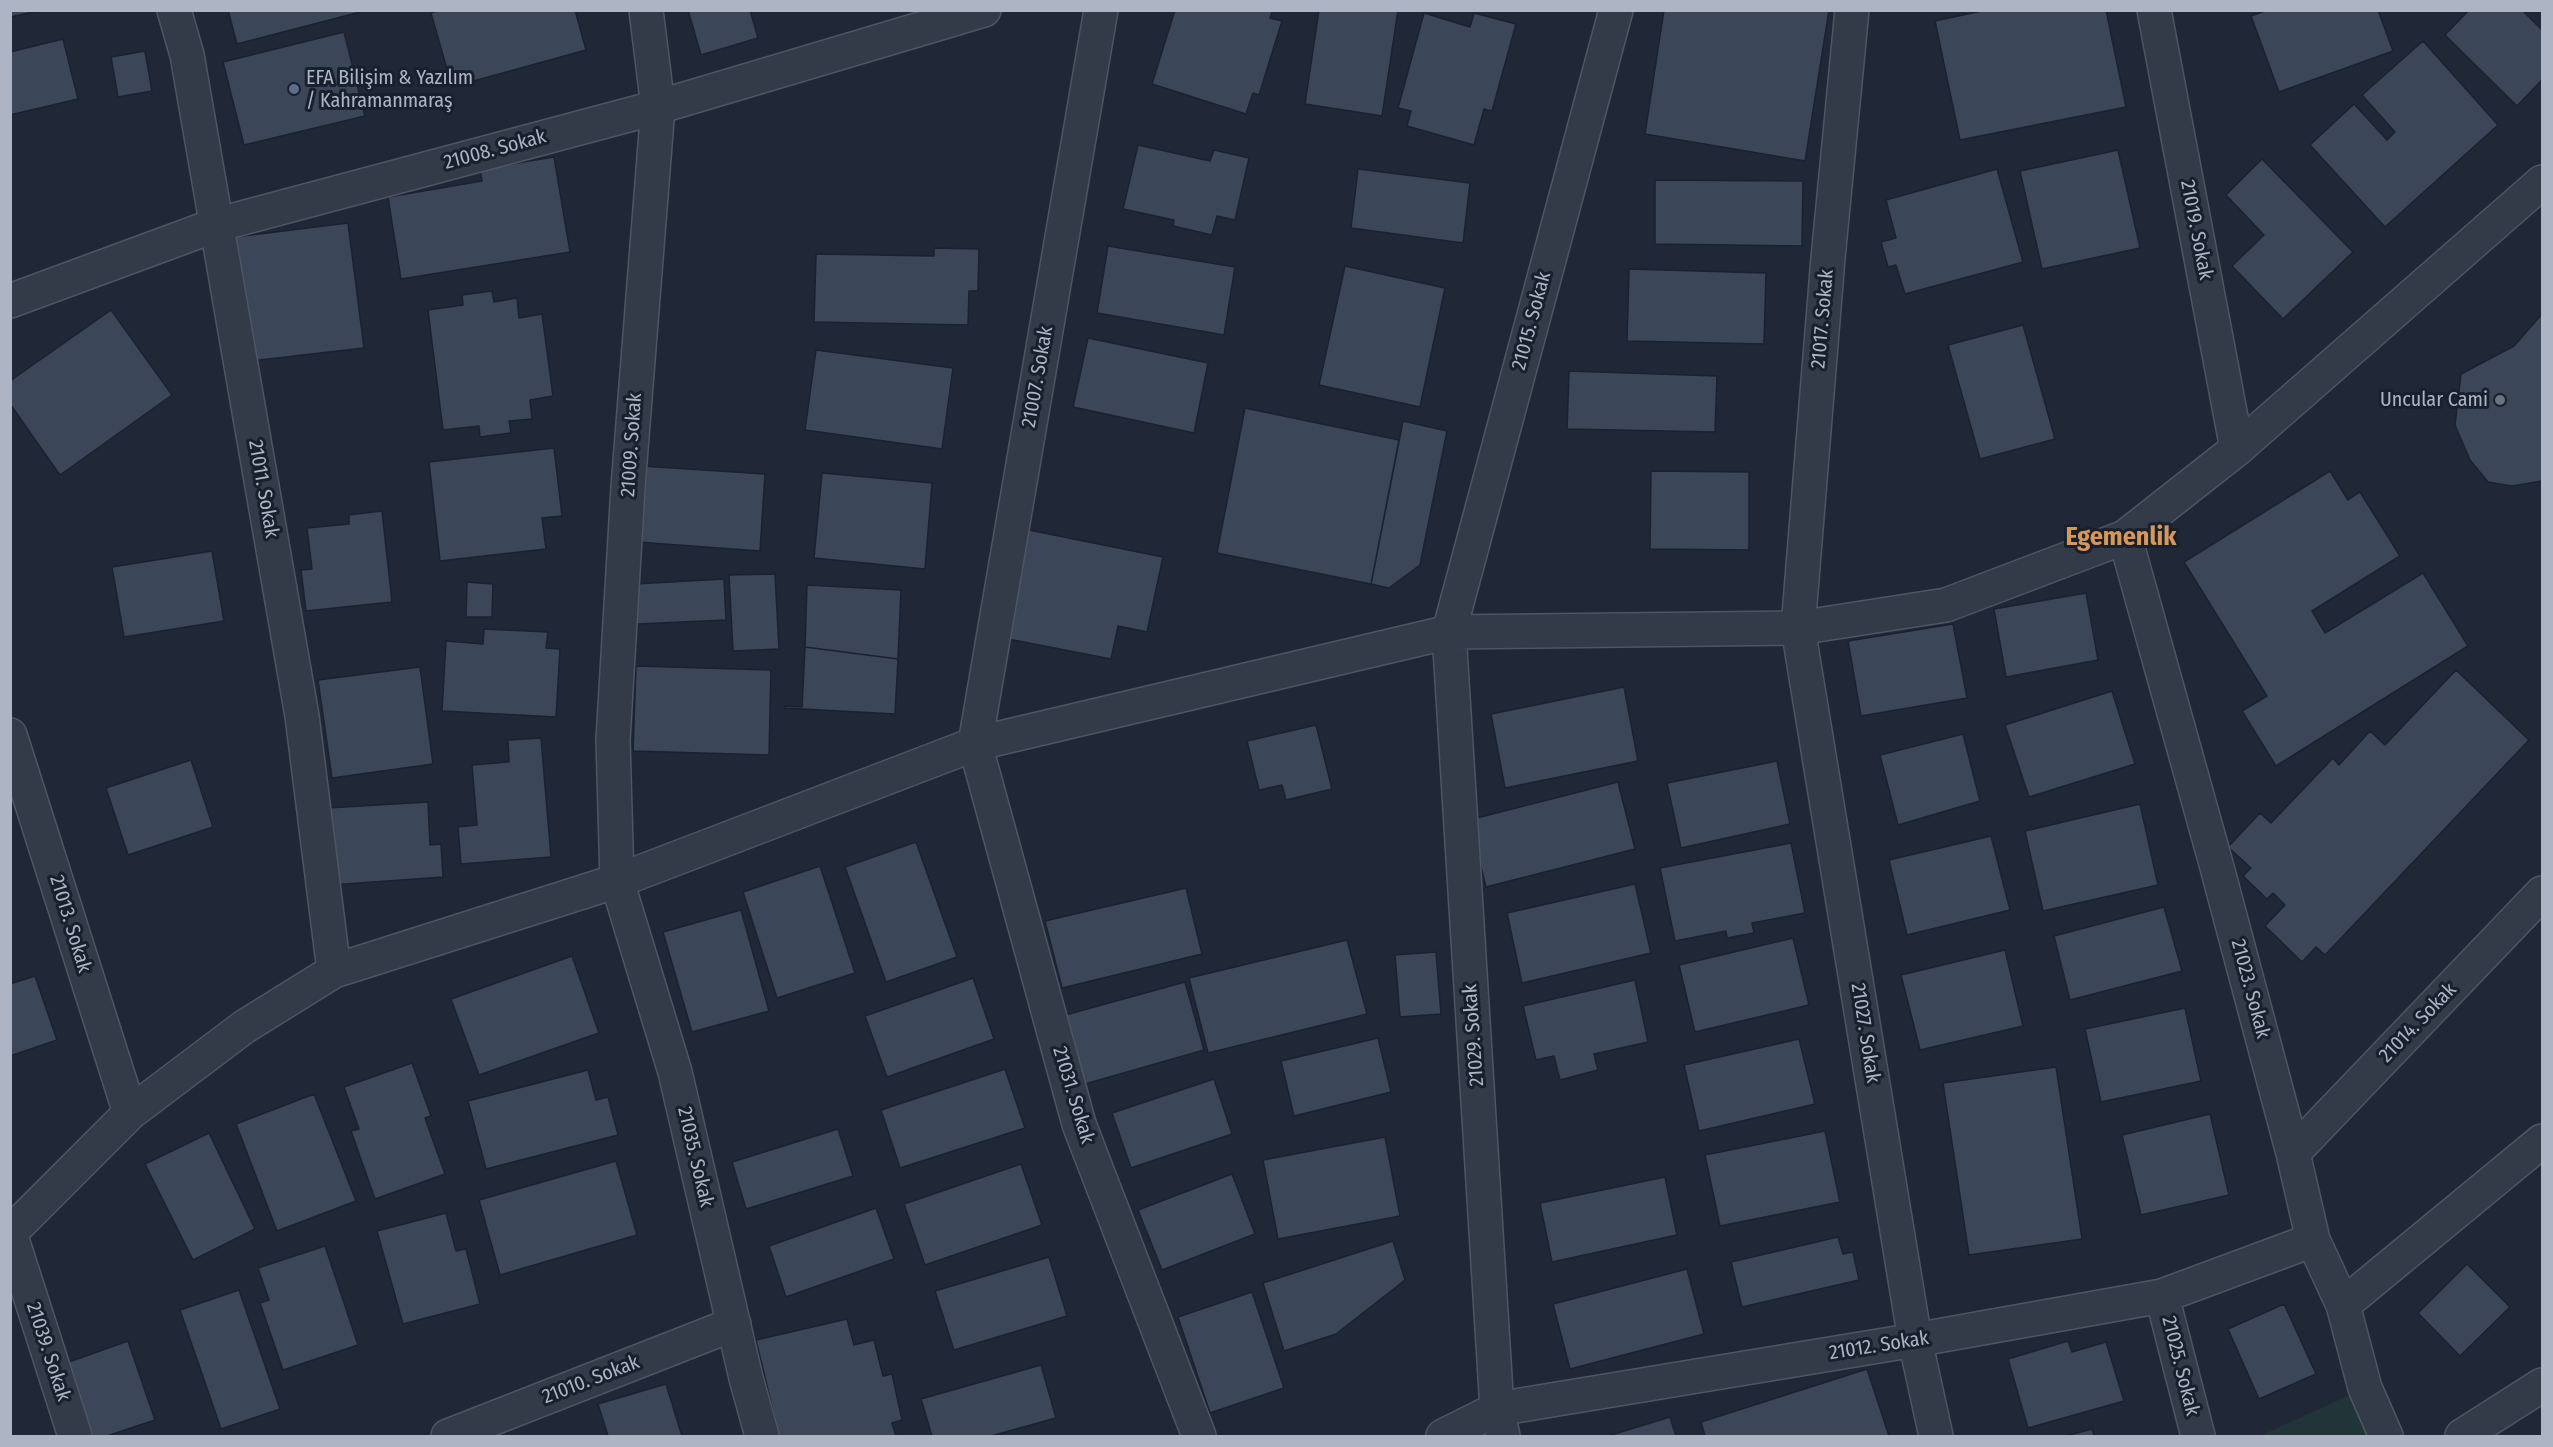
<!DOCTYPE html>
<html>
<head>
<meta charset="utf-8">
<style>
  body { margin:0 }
  #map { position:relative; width:2553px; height:1447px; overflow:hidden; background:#202838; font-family:"Fira Sans Condensed",sans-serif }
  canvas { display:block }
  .frame { position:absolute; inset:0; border:12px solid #adb5c5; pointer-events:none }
</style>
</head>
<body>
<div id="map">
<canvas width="2553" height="1447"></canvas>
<div class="frame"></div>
</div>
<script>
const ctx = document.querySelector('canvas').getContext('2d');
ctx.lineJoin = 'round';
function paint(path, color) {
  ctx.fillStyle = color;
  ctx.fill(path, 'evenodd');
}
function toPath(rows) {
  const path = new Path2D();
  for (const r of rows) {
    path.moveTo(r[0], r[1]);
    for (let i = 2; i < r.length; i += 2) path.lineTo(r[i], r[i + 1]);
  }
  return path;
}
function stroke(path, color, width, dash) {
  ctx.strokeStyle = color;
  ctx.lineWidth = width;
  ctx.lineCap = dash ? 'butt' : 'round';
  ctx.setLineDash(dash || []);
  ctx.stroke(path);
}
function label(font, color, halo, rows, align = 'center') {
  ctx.font = font + ' "Fira Sans Condensed",sans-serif';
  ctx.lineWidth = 6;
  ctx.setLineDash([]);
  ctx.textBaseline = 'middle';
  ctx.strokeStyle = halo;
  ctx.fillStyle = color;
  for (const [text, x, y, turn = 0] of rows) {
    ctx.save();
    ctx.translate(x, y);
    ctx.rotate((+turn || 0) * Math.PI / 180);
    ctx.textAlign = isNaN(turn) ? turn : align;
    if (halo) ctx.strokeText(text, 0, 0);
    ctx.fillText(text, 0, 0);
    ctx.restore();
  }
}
paint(toPath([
  [2365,1388,2386,1436,2260,1436]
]), '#213539');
const building = toPath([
  [10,10,43,10,10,17,10,10],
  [228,10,368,10,237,44,228,10],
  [440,10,575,10,586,50,452,87,431,13,440,10],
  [688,10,750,10,758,38,701,55,688,10],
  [1175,10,1273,10,1270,18,1282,21,1259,95,1253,93,1246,114,1152,84,1175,10],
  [1319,10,1398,10,1382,116,1305,104,1319,10],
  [1664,10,1829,10,1805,161,1645,134,1664,10],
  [1986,10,2106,10,2126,107,1960,140,1935,21,1986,10],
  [2268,10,2378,10,2393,51,2279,92,2251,16,2268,10],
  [2469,10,2522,10,2542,30,2542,80,2517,106,2445,35,2469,10],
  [1424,13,1470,27,1474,13,1516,24,1492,111,1484,109,1474,145,1407,126,1411,111,1398,108,1424,13],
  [344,32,365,116,244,145,223,62,344,32],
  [63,39,78,99,10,115,10,52,63,39],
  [2423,41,2498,125,2385,227,2310,145,2354,104,2387,140,2395,132,2362,95,2423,41],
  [145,51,152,91,118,97,111,57,145,51],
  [1138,145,1210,161,1214,150,1249,158,1235,220,1217,216,1212,235,1173,226,1174,220,1123,209,1138,145],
  [2118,150,2140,248,2042,269,2020,171,2118,150],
  [554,157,570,252,401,279,388,197,482,181,480,169,554,157],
  [2262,159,2353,252,2283,319,2232,266,2264,235,2226,195,2262,159],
  [1358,169,1470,183,1463,243,1351,228,1358,169],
  [1997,169,2023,262,1905,294,1896,265,1888,267,1881,242,1896,238,1886,200,1997,169],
  [1655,180,1803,181,1802,246,1655,244,1655,180],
  [348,223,364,348,251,361,235,237,348,223],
  [1108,246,1235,267,1224,335,1097,313,1108,246],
  [934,248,979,249,978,291,969,291,968,325,814,322,816,254,934,256,934,248],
  [1345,266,1445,288,1420,407,1319,385,1345,266],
  [1629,269,1766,273,1764,344,1627,341,1629,269],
  [492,291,494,302,517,298,519,318,542,314,553,396,530,400,532,419,509,421,511,433,480,437,479,426,443,430,428,310,463,305,462,295,492,291],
  [111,310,172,395,60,475,10,404,10,381,111,310],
  [2542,314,2542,481,2512,486,2488,482,2470,460,2455,425,2461,374,2514,346,2542,314],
  [2023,325,2055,439,1980,459,1948,345,2023,325],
  [1088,338,1208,363,1194,433,1073,407,1088,338],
  [816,350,953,368,942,449,805,430,816,350],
  [1569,371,1717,376,1715,432,1567,429,1569,371],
  [1245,408,1399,440,1371,584,1217,553,1245,408],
  [1403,421,1447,431,1420,565,1389,588,1371,584,1403,421],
  [554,448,562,516,542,518,546,549,440,561,429,462,554,448],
  [642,466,765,474,760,551,637,542,642,466],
  [1651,471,1749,472,1749,550,1650,549,1651,471],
  [2330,471,2348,500,2360,492,2400,556,2312,611,2325,633,2423,573,2468,646,2276,766,2242,711,2267,696,2184,562,2330,471],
  [822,473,932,483,925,569,814,558,822,473],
  [382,511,392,602,306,611,301,570,312,569,307,528,349,524,349,515,382,511],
  [1029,530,1163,557,1147,632,1118,626,1111,659,1008,639,1029,530],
  [212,551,224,621,124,637,112,567,212,551],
  [775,574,779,649,733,651,729,575,775,574],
  [724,579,726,620,637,624,635,584,724,579],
  [467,582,493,584,492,617,466,617,467,582],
  [807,585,901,590,898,659,805,647,807,585],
  [2086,593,2098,660,2006,677,1994,609,2086,593],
  [1953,624,1967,698,1861,716,1848,641,1953,624],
  [484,629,548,632,546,648,560,649,556,717,442,711,446,641,483,644,484,629],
  [805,647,898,659,895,714,784,708,785,706,802,707,805,647],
  [636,666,771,670,769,755,633,751,636,666],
  [420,667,433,764,332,778,318,680,420,667],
  [2456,670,2529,740,2325,955,2316,947,2302,962,2265,926,2285,905,2273,893,2267,899,2243,876,2251,868,2228,847,2260,813,2271,823,2333,758,2339,765,2370,731,2385,745,2456,670],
  [1624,687,1638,761,1505,788,1491,714,1624,687],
  [2112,691,2135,764,2029,797,2005,725,2112,691],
  [1316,725,1332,789,1286,800,1282,785,1259,790,1247,741,1316,725],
  [1963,734,1980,801,1898,825,1880,755,1963,734],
  [541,738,551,857,461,864,458,827,477,825,472,765,509,762,508,740,541,738],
  [191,760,213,827,128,855,106,788,191,760],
  [1777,761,1790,824,1681,848,1667,783,1777,761],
  [1618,782,1635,849,1486,887,1469,820,1618,782],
  [428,802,430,845,441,844,443,877,331,885,327,808,428,802],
  [2140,804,2158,885,2043,911,2025,831,2140,804],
  [1991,836,2010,910,1907,935,1889,860,1991,836],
  [916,842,957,957,886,982,845,867,916,842],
  [1791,843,1805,913,1752,923,1754,933,1727,938,1726,931,1675,941,1660,868,1791,843],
  [820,866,855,973,777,998,743,892,820,866],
  [1635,884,1651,953,1522,983,1507,913,1635,884],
  [1186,888,1202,954,1062,988,1045,921,1186,888],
  [2164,907,2182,971,2070,1000,2054,936,2164,907],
  [741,910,769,1011,692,1032,663,932,741,910],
  [1793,938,1809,1005,1695,1032,1679,965,1793,938],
  [1347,940,1367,1014,1208,1053,1189,978,1347,940],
  [2005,950,2023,1026,1920,1050,1901,975,2005,950],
  [1436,952,1441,1014,1400,1017,1395,955,1436,952],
  [572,956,599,1033,479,1075,451,999,572,956],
  [35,976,57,1040,10,1056,10,984,35,976],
  [973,978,994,1039,887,1077,865,1016,973,978],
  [1635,980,1648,1042,1594,1054,1598,1070,1560,1080,1554,1056,1536,1060,1523,1006,1635,980],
  [1185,982,1204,1050,1078,1086,1058,1017,1185,982],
  [2185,1008,2201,1081,2101,1102,2085,1029,2185,1008],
  [1378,1038,1391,1092,1294,1116,1281,1061,1378,1038],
  [1799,1039,1815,1104,1699,1131,1684,1065,1799,1039],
  [412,1063,431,1116,425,1118,445,1174,375,1199,351,1131,359,1129,344,1087,412,1063],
  [2056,1067,2082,1239,1969,1255,1943,1083,2056,1067],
  [1005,1069,1025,1128,900,1168,881,1110,1005,1069],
  [588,1070,596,1100,608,1097,618,1135,486,1169,468,1101,588,1070],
  [1214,1079,1232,1134,1131,1168,1112,1113,1214,1079],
  [314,1094,356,1201,277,1231,236,1124,314,1094],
  [2210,1114,2229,1195,2141,1215,2122,1135,2210,1114],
  [838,1129,853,1176,746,1209,732,1162,838,1129],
  [1825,1131,1840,1202,1720,1226,1705,1155,1825,1131],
  [209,1133,255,1229,193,1260,145,1164,209,1133],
  [1385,1137,1400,1216,1278,1239,1263,1160,1385,1137],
  [616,1161,637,1235,500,1275,479,1200,616,1161],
  [1021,1164,1042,1225,925,1265,904,1204,1021,1164],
  [1232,1174,1255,1234,1162,1270,1138,1210,1232,1174],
  [1665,1177,1677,1235,1552,1262,1540,1203,1665,1177],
  [876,1208,894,1259,786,1297,769,1246,876,1208],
  [446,1213,456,1251,466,1249,480,1304,403,1324,377,1231,446,1213],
  [1838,1237,1843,1254,1853,1252,1859,1280,1742,1307,1731,1262,1838,1237],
  [1393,1241,1405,1280,1336,1334,1284,1351,1263,1283,1393,1241],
  [325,1246,358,1345,283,1370,260,1303,269,1300,258,1268,325,1246],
  [1049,1257,1067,1316,954,1350,935,1291,1049,1257],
  [2467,1264,2510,1307,2460,1356,2418,1313,2467,1264],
  [1687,1269,1704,1334,1570,1369,1553,1304,1687,1269],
  [239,1290,280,1409,221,1429,180,1310,239,1290],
  [1252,1292,1284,1388,1210,1413,1178,1317,1252,1292],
  [2284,1304,2316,1374,2259,1399,2228,1329,2284,1304],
  [847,1319,854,1345,874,1340,883,1376,892,1374,902,1420,892,1423,896,1436,779,1436,756,1340,847,1319],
  [128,1341,155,1420,107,1436,93,1436,66,1363,128,1341],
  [2068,1341,2072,1352,2106,1342,2124,1401,2028,1428,2008,1359,2068,1341],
  [1041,1365,1056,1418,991,1436,932,1436,921,1399,1041,1365],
  [1867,1369,1889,1436,1705,1436,1701,1422,1867,1369],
  [666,1384,682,1436,608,1436,598,1404,666,1384],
  [1670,1417,1676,1436,1608,1436,1670,1417],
  [2092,1429,2094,1436,2066,1436,2092,1429]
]);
paint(building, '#3b4658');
stroke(building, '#1b212f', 1.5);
const street = toPath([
  [174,10,187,55,302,716,334,971],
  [646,10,658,107,628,487,613,740,617,881,675,1072,746,1378,762,1436],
  [1101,10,975,744,1079,1124,1199,1436],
  [1852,10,1828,258,1798,628,1915,1340,1936,1436],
  [2154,10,2237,449],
  [10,301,216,225,658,107,984,10],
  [2125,537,2215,860,2293,1153,2313,1240,2343,1305,2365,1388,2386,1436],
  [10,735,130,1113],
  [2293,1153,2542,893],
  [2162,1296,2198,1436],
  [2343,1305,2542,1141],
  [75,1436,10,1233,130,1113,244,1027,334,971,617,881,975,744,1449,632,1798,628,1946,605,2125,537,2237,449,2542,182],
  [448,1436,734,1324],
  [1443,1436,1497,1409,1915,1340,2162,1296,2313,1240],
  [1503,1436,1497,1409,1449,632,1616,10],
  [2462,1436,2542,1385]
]);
stroke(street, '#4e5563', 36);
stroke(street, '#333a48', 33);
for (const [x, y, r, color] of [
  [294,89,6,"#5c6f8a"],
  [2500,400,6,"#6b7280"]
]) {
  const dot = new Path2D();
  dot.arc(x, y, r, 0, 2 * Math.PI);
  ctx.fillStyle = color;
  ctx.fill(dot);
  stroke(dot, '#19202d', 2);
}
label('20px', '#adb5c5', '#19202d', [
  ["EFA Bilişim & Yazılım",306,78],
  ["/ Kahramanmaraş",306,101],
  ["Uncular Cami",2488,400,"right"]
], 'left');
label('20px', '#adb5c5', '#19202d', [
  ["21008. Sokak",495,150,-15],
  ["21019. Sokak",2196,230,79],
  ["21017. Sokak",1823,319,-85],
  ["21015. Sokak",1532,321,-75],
  ["21007. Sokak",1038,377,-80],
  ["21009. Sokak",632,445,-86],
  ["21011. Sokak",263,489,80],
  ["21013. Sokak",70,924,73],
  ["21023. Sokak",2250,989,75],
  ["21014. Sokak",2418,1023,-46],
  ["21027. Sokak",1865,1033,81],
  ["21029. Sokak",1474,1035,-94],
  ["21031. Sokak",1073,1095,73],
  ["21035. Sokak",695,1157,77],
  ["21012. Sokak",1879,1346,-9],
  ["21039. Sokak",48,1352,72],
  ["21025. Sokak",2180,1366,76],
  ["21010. Sokak",591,1380,-21]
]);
label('bold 26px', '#d69758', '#19202d', [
  ["Egemenlik",2121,538]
]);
</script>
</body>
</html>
